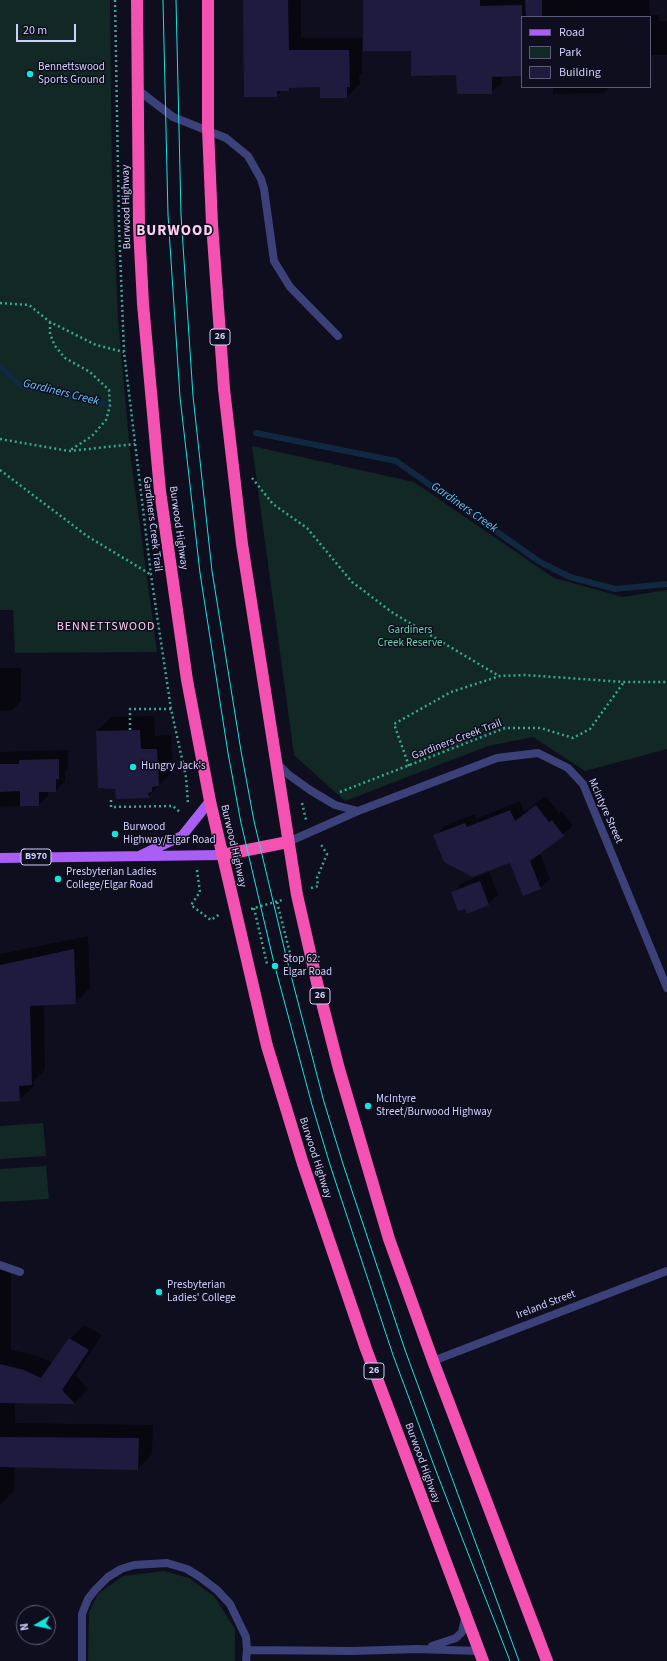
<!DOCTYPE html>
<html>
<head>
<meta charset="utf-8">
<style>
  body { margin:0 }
  #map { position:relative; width:667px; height:1661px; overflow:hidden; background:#0f0e1e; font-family:"Source Sans 3",sans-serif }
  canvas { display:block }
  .legend { position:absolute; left:521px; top:16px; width:130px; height:72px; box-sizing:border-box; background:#0f0e1e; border:1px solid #5c5b77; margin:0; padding:5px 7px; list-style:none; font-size:12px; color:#cfcffc }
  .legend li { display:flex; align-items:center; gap:8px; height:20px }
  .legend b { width:20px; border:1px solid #5c5b77 }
  .north { position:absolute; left:16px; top:1605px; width:40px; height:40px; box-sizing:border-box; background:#0f0e1e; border:1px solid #5c5b77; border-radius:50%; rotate:261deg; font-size:11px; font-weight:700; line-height:16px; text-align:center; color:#cfcffc }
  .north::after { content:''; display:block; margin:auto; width:14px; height:18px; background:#10e6e1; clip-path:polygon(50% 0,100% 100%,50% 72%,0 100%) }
  .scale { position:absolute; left:16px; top:24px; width:60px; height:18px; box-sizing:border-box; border:2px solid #cfcffc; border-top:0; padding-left:5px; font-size:12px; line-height:14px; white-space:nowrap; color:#cfcffc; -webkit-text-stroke:3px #0f0e1e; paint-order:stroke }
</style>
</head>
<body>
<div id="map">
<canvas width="667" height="1661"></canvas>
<ul class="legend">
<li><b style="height:5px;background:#a95ef4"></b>Road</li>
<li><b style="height:11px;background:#112824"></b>Park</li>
<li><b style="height:11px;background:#1e1b3e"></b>Building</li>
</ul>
<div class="north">N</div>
<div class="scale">20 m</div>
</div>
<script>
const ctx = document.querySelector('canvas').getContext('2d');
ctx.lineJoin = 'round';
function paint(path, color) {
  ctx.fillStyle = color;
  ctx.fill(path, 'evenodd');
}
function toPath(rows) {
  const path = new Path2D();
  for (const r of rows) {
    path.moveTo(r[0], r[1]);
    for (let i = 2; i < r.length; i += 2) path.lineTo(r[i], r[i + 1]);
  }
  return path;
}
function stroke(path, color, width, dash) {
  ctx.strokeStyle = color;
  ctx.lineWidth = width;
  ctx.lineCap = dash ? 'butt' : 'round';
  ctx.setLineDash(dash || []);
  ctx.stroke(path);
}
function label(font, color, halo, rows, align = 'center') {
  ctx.font = font + ' "Source Sans 3",sans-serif';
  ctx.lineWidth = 3;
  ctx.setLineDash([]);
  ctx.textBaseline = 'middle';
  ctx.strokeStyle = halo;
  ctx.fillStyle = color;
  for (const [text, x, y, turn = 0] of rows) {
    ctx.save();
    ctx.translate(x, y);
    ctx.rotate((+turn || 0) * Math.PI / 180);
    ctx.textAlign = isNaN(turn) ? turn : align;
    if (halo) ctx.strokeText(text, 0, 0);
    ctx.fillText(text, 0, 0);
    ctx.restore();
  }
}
paint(toPath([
  [0,0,110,0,112,178,118,319,130,452,157,652,15,653,13,610,0,610],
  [252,446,414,482,554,578,623,597,667,590,667,749,585,771,533,737,488,746,345,801,294,755],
  [43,1123,46,1156,0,1159,0,1126],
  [46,1166,49,1199,0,1202,0,1169],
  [164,1571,189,1578,214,1596,235,1629,235,1661,88,1661,89,1612,98,1594,123,1576]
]), '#112824');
paint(toPath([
  [244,0,301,0,301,38,362,38,362,73,359,76,360,84,347,97,321,86,292,87,289,90,282,90,277,96],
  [364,0,649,0,650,15,659,15,659,21,667,21,667,55,650,55,650,17,522,17,522,75,502,76,502,83,491,93,412,50],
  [553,87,610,87,604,93,553,94],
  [0,668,21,668,21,701,12,710,0,711],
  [154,716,155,736,171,735,173,771,148,797,116,788,99,787,97,731,111,717],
  [68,750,68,769,65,772,65,781,55,791,48,791,48,796,39,805,0,807,0,752],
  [546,796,559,813,562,811,573,826,540,853,550,879,540,888,511,861,435,836,444,826,475,814,476,819,520,801,524,812],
  [489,872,498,895,488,904,453,893,462,883],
  [88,936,90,988,75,1003,44,1004,45,1070,33,1082,34,1086,19,1100,0,1101,0,954],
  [0,1269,11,1269,11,1350,39,1356,53,1363,70,1339,84,1325,102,1335,76,1375,88,1389,75,1403,15,1402,15,1423,153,1425,152,1454,138,1469,15,1466,14,1491,0,1505]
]), '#0007');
stroke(toPath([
  [0,366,20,385,104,404],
  [256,433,396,461,540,562,570,577,615,589,667,584]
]), '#102840', 6);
paint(toPath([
  [243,0,288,0,289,50,349,50,350,87,347,87,347,98,320,98,320,87,289,88,289,91,277,91,277,97,244,97],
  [363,0,480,0,480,6,522,5,522,76,492,77,492,94,457,94,456,75,411,76,411,51,363,51],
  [525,0,542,0,542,17,526,17],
  [140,730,141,749,157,749,159,786,152,787,152,792,148,793,149,798,116,799,115,789,98,788,96,731],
  [59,759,59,779,56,779,56,792,39,792,39,806,20,806,20,791,0,792,0,764,19,764,19,760],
  [536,805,549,822,552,820,564,836,530,861,541,889,523,896,510,863,472,877,444,862,433,835,465,823,467,827,510,810,515,821],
  [480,881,489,905,467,914,465,909,458,911,451,892],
  [74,949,76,1004,30,1006,32,1085,19,1086,20,1101,0,1102,0,965],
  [69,1338,89,1350,62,1390,75,1404,0,1403,0,1364,24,1370,41,1378],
  [0,1437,139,1438,138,1470,0,1467]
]), '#1e1b3e');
stroke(toPath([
  [115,0,119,226,124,352,151,575,171,709,186,777,188,804],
  [0,303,29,305,50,322,96,345,124,352],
  [50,322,50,334,55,346,65,358,90,372,109,390,110,406,106,420,92,436,69,451],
  [0,439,69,451,135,444],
  [0,470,87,536,150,574],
  [252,478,273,504,307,528,352,582,393,613,499,676],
  [130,730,130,709,171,709],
  [409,766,394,724,451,692,500,676,525,675,624,682,667,682],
  [340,792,505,728,541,728,573,738,590,729,624,682],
  [111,800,111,807,173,806,181,813],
  [302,803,306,820],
  [197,870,200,892,191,905,211,920,220,914],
  [311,888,318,886,317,878,327,854,320,843],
  [277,902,291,957],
  [254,908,267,964],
  [251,909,282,900]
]), '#36a893', 2.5, [2, 3]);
stroke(toPath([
  [138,90,173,117,226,138,248,156,261,179,264,189,274,261,290,287,338,336],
  [0,1265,20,1272],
  [432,1646,456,1638,462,1632,465,1618],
  [247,1650,353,1651,417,1649,479,1651],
  [82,1661,82,1614,88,1599,95,1590,108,1577,121,1569,134,1565,167,1563,187,1569,200,1577,217,1590,230,1604,246,1637,247,1650,246,1661]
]), '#3c417a', 8);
stroke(toPath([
  [276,762,289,775,310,790,335,805,358,811],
  [288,842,358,811,497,758,538,753,568,768,583,784,667,988],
  [433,1361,667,1271]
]), '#3c417a', 8);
stroke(toPath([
  [141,855,182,836,210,801],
  [0,858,222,855]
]), '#a95ef4', 10);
stroke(toPath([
  [137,0,139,228,143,304,160,491,187,680,210,801,267,1046,303,1164,366,1349,483,1661],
  [208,0,208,129,212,224,224,389,242,544,297,895,318,987,339,1069,389,1239,433,1361,547,1661],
  [222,855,288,842]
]), '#f352b3', 12);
stroke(toPath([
  [163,0,168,215,180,397,200,573,228,753,241,823,274,963,312,1105,331,1168,393,1355,436,1471,510,1661],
  [176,0,181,215,193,396,212,571,241,751,254,821,287,960,324,1102,343,1164,405,1350,519,1661]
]), '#10e6e1', 1);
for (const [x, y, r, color] of [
  [30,74,4,"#10e6e1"],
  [133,767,4,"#10e6e1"],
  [115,834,4,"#10e6e1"],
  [58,879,4,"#10e6e1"],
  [275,966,4,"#10e6e1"],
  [368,1106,4,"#10e6e1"],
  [159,1292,4,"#10e6e1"]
]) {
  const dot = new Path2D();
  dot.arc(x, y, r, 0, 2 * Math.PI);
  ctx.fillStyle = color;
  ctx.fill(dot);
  stroke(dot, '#0f0e1e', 1.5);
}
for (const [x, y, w] of [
  [220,337,20],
  [36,857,30],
  [320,996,20],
  [374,1371,20]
]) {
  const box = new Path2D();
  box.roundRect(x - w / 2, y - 8, w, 16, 3);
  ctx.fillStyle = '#0f0e1e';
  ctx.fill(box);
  stroke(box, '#cfcffc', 1);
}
label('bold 10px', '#cfcffc', null, [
  ["26",220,337],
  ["B970",36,857],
  ["26",320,996],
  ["26",374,1371]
]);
label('11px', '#cfcffc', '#0f0e1e', [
  ["Bennettswood",38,68],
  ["Sports Ground",38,81],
  ["Hungry Jack's",141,767],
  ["Burwood",123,828],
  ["Highway/Elgar Road",123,841],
  ["Presbyterian Ladies",66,873],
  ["College/Elgar Road",66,886],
  ["Stop 62:",283,960],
  ["Elgar Road",283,973],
  ["McIntyre",376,1100],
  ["Street/Burwood Highway",376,1113],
  ["Presbyterian",167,1286],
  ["Ladies' College",167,1299]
], 'left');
label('11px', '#cfcffc', '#0f0e1e', [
  ["Burwood Highway",127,207,-91],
  ["Gardiners Creek Trail",152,524,83],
  ["Burwood Highway",178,528,82],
  ["Gardiners Creek Trail",457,740,-21],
  ["McIntyre Street",605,811,66],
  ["Burwood Highway",233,846,77],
  ["Burwood Highway",315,1158,72],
  ["Ireland Street",546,1305,-21],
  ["Burwood Highway",422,1463,70]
]);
label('11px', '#61d6aa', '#0f0e1e', [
  ["Gardiners",410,631],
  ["Creek Reserve",410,644]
]);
label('italic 12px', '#64c3f4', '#0f0e1e', [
  ["Gardiners Creek",61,393,14],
  ["Gardiners Creek",464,508,35]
]);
ctx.letterSpacing = '1px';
label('12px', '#fcd1f1', '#0f0e1e', [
  ["BENNETTSWOOD",106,627]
]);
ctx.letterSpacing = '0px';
ctx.letterSpacing = '1px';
label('bold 15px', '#fcd1f1', '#0f0e1e', [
  ["BURWOOD",175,232]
]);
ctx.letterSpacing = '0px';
</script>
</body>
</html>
